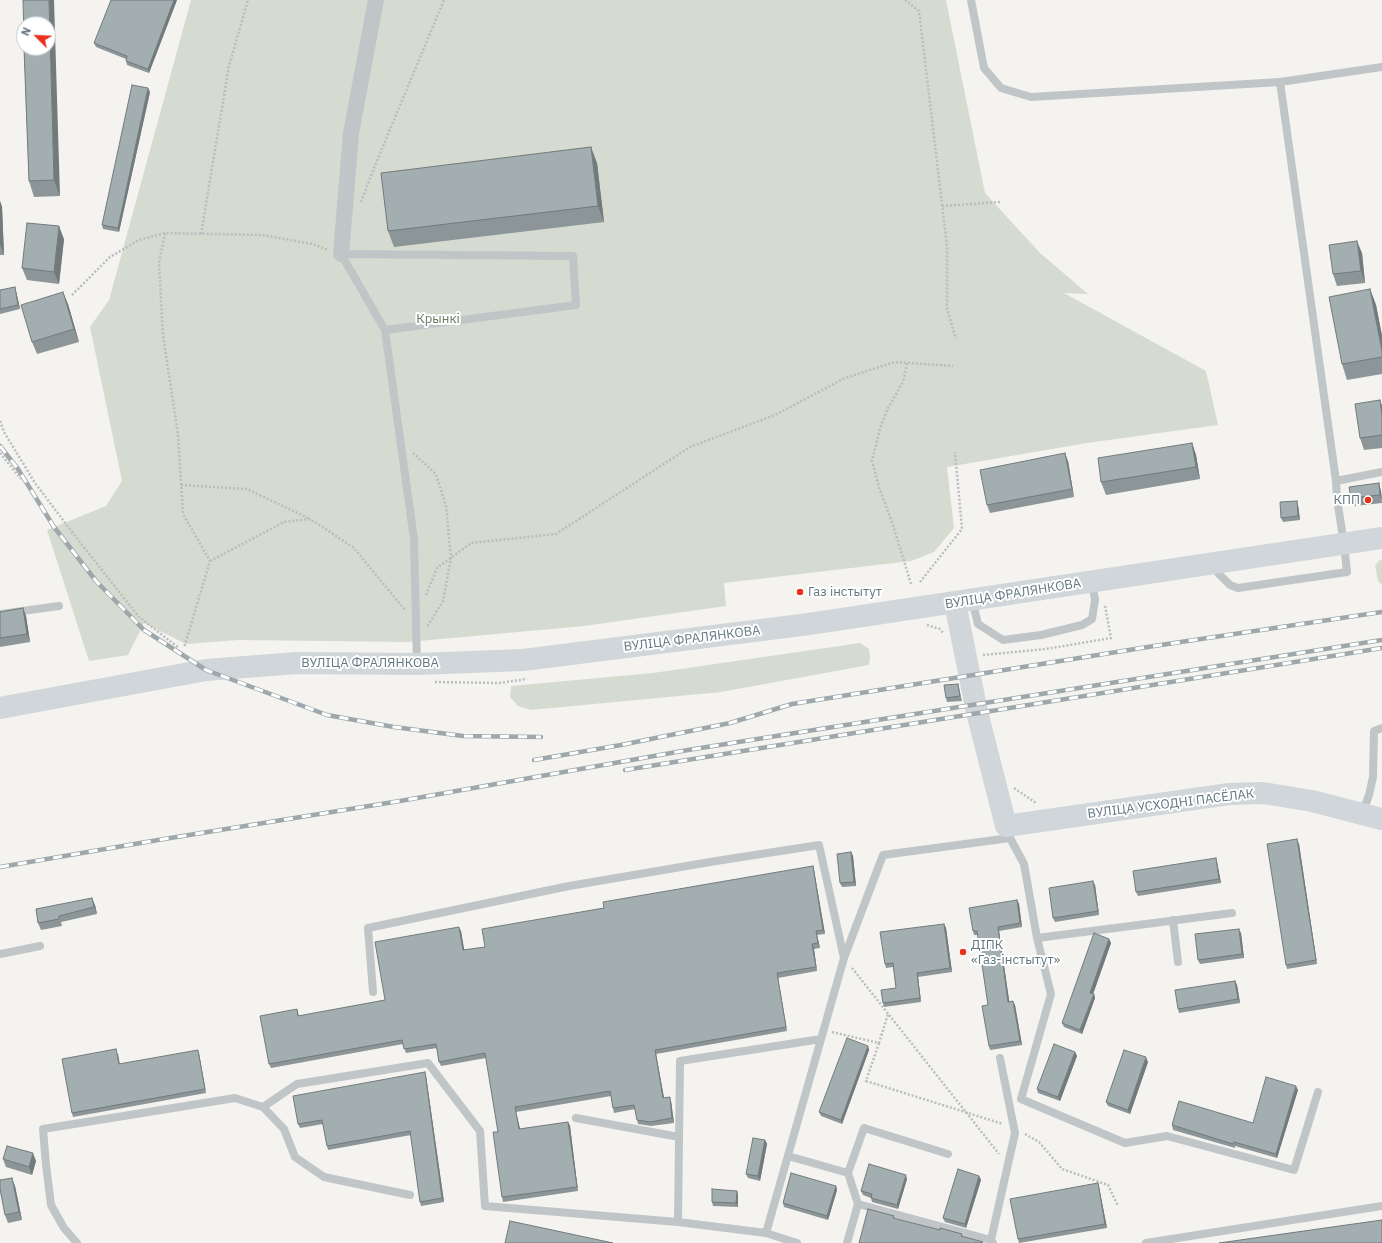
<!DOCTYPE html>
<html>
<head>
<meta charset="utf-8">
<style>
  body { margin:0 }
  #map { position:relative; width:1382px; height:1243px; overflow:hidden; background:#f4f3ef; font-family:"IBM Plex Sans",sans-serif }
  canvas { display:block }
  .north { position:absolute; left:16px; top:16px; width:40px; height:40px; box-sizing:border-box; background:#fff; border:1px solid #c0c9cd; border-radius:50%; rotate:294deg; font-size:11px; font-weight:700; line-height:16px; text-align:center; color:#617781 }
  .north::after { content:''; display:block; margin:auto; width:14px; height:18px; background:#e9301a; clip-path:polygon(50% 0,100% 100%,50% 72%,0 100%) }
</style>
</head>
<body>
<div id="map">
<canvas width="1382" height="1243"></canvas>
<div class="north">N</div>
</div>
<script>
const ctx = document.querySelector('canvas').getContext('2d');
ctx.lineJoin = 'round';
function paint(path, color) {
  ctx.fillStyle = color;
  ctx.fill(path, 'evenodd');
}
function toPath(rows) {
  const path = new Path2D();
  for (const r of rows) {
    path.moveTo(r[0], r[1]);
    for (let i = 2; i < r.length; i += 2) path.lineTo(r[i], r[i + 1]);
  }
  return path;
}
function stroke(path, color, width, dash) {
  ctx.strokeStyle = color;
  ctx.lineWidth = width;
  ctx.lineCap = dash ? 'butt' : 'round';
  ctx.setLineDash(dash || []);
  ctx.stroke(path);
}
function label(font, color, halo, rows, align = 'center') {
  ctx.font = font + ' "IBM Plex Sans",sans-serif';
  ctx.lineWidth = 4;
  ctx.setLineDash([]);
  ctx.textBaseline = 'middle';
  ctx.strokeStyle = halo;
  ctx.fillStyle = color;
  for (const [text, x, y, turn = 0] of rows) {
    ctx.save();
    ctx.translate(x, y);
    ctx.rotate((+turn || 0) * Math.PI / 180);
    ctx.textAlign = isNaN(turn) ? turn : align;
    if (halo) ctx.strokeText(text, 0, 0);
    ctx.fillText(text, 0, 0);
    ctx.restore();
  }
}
paint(toPath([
  [191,0,946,0,985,193,1040,253,1088,294,1064,293,1206,371,1218,425,1087,443,947,467,954,528,934,552,911,561,724,583,726,606,584,626,408,642,238,640,186,644,144,623,128,655,89,661,47,530,106,506,122,481,90,327,109,300],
  [1382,559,1382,585,1378,581,1375,565,1380,560],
  [860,643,869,649,870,658,869,665,721,692,531,710,518,706,510,697,511,686,653,673]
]), '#d5dbd0');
stroke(toPath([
  [905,0,919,11,947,246,947,309,956,339],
  [361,202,376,163,444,0],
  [942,206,1000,202],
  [165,233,159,262,163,336,178,434,183,514,210,561,184,648],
  [201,234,229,66,248,0],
  [72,295,110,257,139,240,165,233,262,235,313,244,328,250],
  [907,363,903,382,888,408,881,425,872,461,879,487,894,528,911,584],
  [0,421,4,432,35,483,72,532,139,617,179,648],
  [0,453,21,479],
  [413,453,436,474,446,506,451,558,443,601,427,627],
  [181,485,247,489,308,518],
  [210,561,284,522,310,519,353,547,405,610],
  [920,582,962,529,955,452],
  [426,595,437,568,471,543,556,534,690,447,775,415,845,378,895,362,953,366],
  [927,625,940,629,943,633],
  [983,655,1046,649,1111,638,1105,606],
  [435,682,499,683,527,679],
  [1014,788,1036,803],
  [852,968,999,1154],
  [832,1032,879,1043,888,1014],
  [879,1043,866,1081,1003,1124],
  [1025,1134,1039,1142,1062,1169,1108,1185,1118,1206]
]), '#babdbe', 2.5, [2, 2]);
stroke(toPath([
  [971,0,984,68,1001,88,1031,97,1280,82,1336,481],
  [1280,82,1382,67],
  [385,330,576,305,573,256,341,254,385,330,414,539,417,664],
  [1217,565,1218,573,1230,585,1238,588,1347,572,1344,544,1337,499,1336,481,1382,472],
  [972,600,978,624,1003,640,1041,635,1082,625,1092,619,1095,600,1092,583],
  [0,614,59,606],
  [1362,814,1369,795,1373,777,1374,731,1382,728],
  [1010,838,1024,864,1037,938,1051,994,1021,1099,1125,1143,1167,1136,1294,1170,1318,1092],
  [1173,920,1178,962],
  [1037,938,1232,913],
  [0,954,40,946],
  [373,992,368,928,569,886,716,861,819,845,844,958],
  [263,1107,297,1084,428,1063,480,1131,485,1206,678,1222,766,1233,844,958,883,855,1010,838,1006,828],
  [576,1118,679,1137],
  [788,1156,848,1173,864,1128,948,1154],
  [848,1173,858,1204,991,1240,993,1243],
  [678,1222,680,1061,821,1039],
  [766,1233,797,1243],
  [991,1240,1015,1133,1000,1058],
  [77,1243,64,1228,51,1205,46,1165,43,1129,235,1098,263,1107,284,1129,295,1157,324,1177,410,1195],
  [847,1243,858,1204],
  [1146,1243,1382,1206]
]), '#c0c5c7', 8);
stroke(toPath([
  [341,254,351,133,376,0]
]), '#c0c5c7', 16);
stroke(toPath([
  [955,603,977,712,1006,826,1229,794,1263,793,1312,801,1382,819],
  [0,708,206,670,297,663,417,664,523,660,809,624,1382,538]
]), '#d0d6d9', 22);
const rail = toPath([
  [0,446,18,469,54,527,96,581,144,630,206,670,327,715,394,727,463,736,541,737],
  [534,760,621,745,730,723,792,704,1154,646,1382,612],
  [625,770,1382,648],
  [0,867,158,840,400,801,688,750,1382,640]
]);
stroke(rail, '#9ea7ab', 4.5);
stroke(rail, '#fff', 3, [9]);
paint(toPath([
  [177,0,149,73,127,65,126,61,126,59,96,47,94,43],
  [24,48,60,196,34,197,29,181],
  [150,92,119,232,103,229,102,225],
  [597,163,604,222,394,247,388,231],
  [0,201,2,207,4,255,0,255],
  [64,239,59,284,27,280,22,268],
  [1362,253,1365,283,1337,286,1333,274],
  [1370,289,1376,305,1382,336,1382,374,1347,380,1342,364],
  [0,290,16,291,20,309,0,314],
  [68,304,79,342,37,354,32,342],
  [1380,400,1382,406,1382,448,1364,450,1360,438],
  [1192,443,1196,455,1200,479,1106,495,1101,482],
  [1068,461,1074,497,990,513,987,505],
  [1381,491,1382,503,1354,506,1351,498],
  [1298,505,1300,520,1283,522,1281,518],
  [23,608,26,616,30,642,0,647,0,612],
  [958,684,962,701,947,702,946,698],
  [1299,844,1317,964,1287,969,1286,965],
  [851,852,853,856,856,886,842,887,840,883],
  [1217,862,1221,883,1138,896,1136,892],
  [813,866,814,870,825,934,817,935,820,948,814,949,817,971,778,978,787,1031,656,1054,664,1098,671,1101,674,1123,651,1126,638,1124,637,1120,635,1109,614,1113,613,1108,611,1096,516,1112,520,1129,568,1122,570,1126,578,1191,503,1202,502,1197,498,1132,486,1058,441,1066,439,1062,437,1048,406,1053,403,1044,271,1068,269,1064,297,1009,299,1016,385,1000,461,931,464,950,485,947,604,908],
  [1095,885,1099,915,1055,922,1053,918],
  [1017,900,1019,904,1022,927,999,931,1009,1001,1015,1005,1022,1045,990,1050,989,1046,988,1005,978,935,974,935,973,931],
  [95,905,97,914,61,922,62,926,41,930,38,923,36,909],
  [944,924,946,928,952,972,918,977,921,1002,884,1007,883,1003,896,988,893,967,886,968,885,964],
  [1241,933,1244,958,1200,964,1198,960],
  [1109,939,1111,943,1093,994,1094,994,1095,998,1082,1034,1064,1027,1062,1023],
  [1235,981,1237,985,1240,1003,1179,1013,1178,1009],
  [868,1046,869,1050,842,1124,821,1116,819,1112],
  [1075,1052,1077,1056,1060,1101,1038,1093,1037,1089],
  [118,1053,120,1064,199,1054,206,1093,73,1117,72,1113],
  [1148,1062,1130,1114,1108,1106,1106,1102],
  [426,1076,444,1202,421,1206,420,1202,411,1135,328,1150,327,1146,323,1124,300,1128,298,1124],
  [1298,1090,1277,1158,1235,1146,1235,1148,1173,1130,1172,1125,1253,1123],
  [765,1140,767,1144,760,1181,748,1178,746,1174],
  [3,1159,36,1161,32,1175,6,1167],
  [979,1176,981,1180,966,1228,945,1222,943,1218],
  [907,1179,898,1209,872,1202,871,1198,863,1195,861,1191],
  [1098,1183,1099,1187,1107,1228,1019,1243,1018,1239],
  [15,1186,22,1220,8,1223,5,1215],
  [836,1186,837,1190,828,1220,784,1207,783,1203],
  [737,1191,738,1195,738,1207,713,1206,712,1202]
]), '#8c9698');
paint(toPath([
  [49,0,54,0,60,196,54,180],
  [174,0,177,0,149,73,148,69],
  [148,88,150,92,119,232,118,228],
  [591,147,597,163,604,222,598,206],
  [0,201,2,207,4,255,0,244],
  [59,226,64,239,59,284,54,272],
  [1357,241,1362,253,1365,283,1361,271],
  [15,287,16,291,20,309,18,305],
  [1370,289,1376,305,1382,336,1382,351],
  [63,292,68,304,79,342,74,329],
  [1380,400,1382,406,1382,415],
  [1192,443,1196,455,1200,479,1196,467],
  [1065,453,1068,461,1074,497,1072,489],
  [1379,483,1381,491,1382,501,1380,495],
  [1297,501,1298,505,1300,520,1298,516],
  [23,608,26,616,30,642,27,634],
  [1297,839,1299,844,1317,964,1316,960],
  [851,852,853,856,856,886,854,882],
  [1216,858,1217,862,1221,883,1219,879],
  [813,866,814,870,825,934,823,930],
  [1093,881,1095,885,1099,915,1098,911],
  [92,898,95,905,97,914,94,907],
  [1017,900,1019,904,1022,927,1020,923],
  [944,924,946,928,952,972,950,968],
  [459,927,461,931,465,954,463,950],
  [998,927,999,931,1010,1006,1008,1002],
  [1239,929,1241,933,1244,958,1242,954],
  [816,931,817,935,820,948,818,943],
  [1109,939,1111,943,1092,997,1090,993],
  [812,944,814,949,817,971,816,967],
  [777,973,778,978,787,1031,786,1027],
  [917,973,918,977,921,1002,920,998],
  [1235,981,1237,985,1240,1003,1238,999],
  [1094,994,1095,998,1082,1034,1080,1030],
  [1013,1001,1015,1005,1022,1045,1020,1041],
  [868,1046,869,1050,842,1124,841,1120],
  [198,1050,199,1054,206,1093,205,1089],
  [655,1050,656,1054,665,1103,663,1098],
  [1075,1052,1077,1056,1060,1101,1058,1097],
  [1146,1057,1148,1062,1130,1114,1128,1110],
  [425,1072,426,1076,444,1202,442,1198],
  [1296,1086,1298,1090,1277,1158,1276,1154],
  [670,1097,671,1101,674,1123,672,1118],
  [515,1107,516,1112,521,1133,519,1129],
  [568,1122,570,1126,578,1191,577,1187],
  [765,1140,767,1144,760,1181,758,1176],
  [33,1153,36,1161,32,1175,29,1167],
  [906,1175,907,1179,898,1209,897,1205],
  [979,1176,981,1180,966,1228,965,1224],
  [12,1178,15,1186,22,1220,19,1212],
  [1098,1183,1099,1187,1107,1228,1105,1224],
  [836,1186,837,1190,828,1220,827,1216],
  [737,1191,738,1195,738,1207,736,1203]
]), '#727a7c');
const building = toPath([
  [23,0,49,0,54,180,29,181,24,48,48,48,48,24,24,24,24,39,23,0],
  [111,0,174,0,148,69,126,61,127,56,94,43,111,0],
  [132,85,148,88,118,228,102,225,132,85],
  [591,147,598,206,388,231,381,173,591,147],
  [27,223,59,226,54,272,22,268,27,223],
  [1357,241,1361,271,1333,274,1329,245,1357,241],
  [15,287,18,305,0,309,0,290,15,287],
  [1370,289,1382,351,1382,357,1342,364,1329,297,1370,289],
  [63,292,74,329,32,342,21,305,63,292],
  [1380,400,1382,415,1382,435,1360,438,1355,404,1380,400],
  [1192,443,1196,467,1101,482,1098,458,1192,443],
  [1065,453,1072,489,987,505,980,470,1065,453],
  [1379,483,1380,495,1351,498,1349,487,1379,483],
  [1297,501,1298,516,1281,518,1280,502,1297,501],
  [23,608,27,634,0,638,0,612,23,608],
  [958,684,960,696,946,698,944,685,958,684],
  [1297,839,1316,960,1286,965,1267,844,1297,839],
  [851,852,854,882,840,883,837,854,851,852],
  [1216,858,1219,879,1136,892,1133,871,1216,858],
  [813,866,823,930,816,931,818,943,812,944,816,967,777,973,786,1027,655,1050,663,1098,670,1097,672,1118,650,1122,637,1120,634,1105,613,1108,610,1091,515,1107,519,1129,568,1122,577,1187,502,1197,493,1132,498,1132,485,1053,439,1062,436,1044,404,1049,402,1040,269,1064,260,1016,297,1009,298,1016,385,1000,375,942,459,927,463,950,485,947,482,929,604,908,603,902,813,866],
  [1093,881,1098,911,1053,918,1049,888,1093,881],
  [92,898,94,907,59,916,59,919,38,923,36,909,92,898],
  [1017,900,1020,923,998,927,1008,1002,1013,1001,1020,1041,989,1046,982,1006,988,1005,977,931,973,931,969,908,1017,900],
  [944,924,950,968,917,973,920,998,883,1003,881,990,896,988,893,963,885,964,880,932,944,924],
  [1239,929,1242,954,1198,960,1195,934,1239,929],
  [1094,933,1109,939,1090,993,1094,994,1080,1030,1062,1023,1094,933],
  [1235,981,1238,999,1178,1009,1175,990,1235,981],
  [847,1038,868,1046,841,1120,819,1112,847,1038],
  [1054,1044,1075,1052,1058,1097,1037,1089,1054,1044],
  [116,1049,119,1064,198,1050,205,1089,72,1113,62,1059,116,1049],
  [1124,1050,1146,1057,1128,1110,1106,1102,1124,1050],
  [425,1072,442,1198,420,1202,410,1131,327,1146,322,1120,298,1124,293,1096,425,1072],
  [1266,1077,1296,1086,1276,1154,1234,1142,1233,1144,1172,1125,1179,1101,1253,1123,1266,1077],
  [753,1138,765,1140,758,1176,746,1174,753,1138],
  [7,1146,33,1153,29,1167,3,1159,7,1146],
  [869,1164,906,1175,897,1205,871,1198,872,1194,861,1191,869,1164],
  [958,1169,979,1176,965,1224,943,1218,958,1169],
  [791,1173,836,1186,827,1216,783,1203,791,1173],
  [12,1178,19,1212,5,1215,0,1189,0,1180,12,1178],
  [1098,1183,1105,1224,1018,1239,1010,1199,1098,1183],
  [712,1189,737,1191,736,1203,712,1202,712,1189],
  [868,1209,894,1216,893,1218,940,1230,940,1228,962,1234,961,1236,983,1242,982,1243,859,1243,868,1209],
  [1382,1220,1382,1243,1219,1243,1382,1220],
  [510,1221,613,1243,505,1243,510,1221]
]);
paint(building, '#a3aeb1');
stroke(building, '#727a7c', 1);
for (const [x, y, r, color] of [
  [1368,500,4,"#e9301a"],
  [800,592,4,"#e9301a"],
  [963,952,4,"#e9301a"]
]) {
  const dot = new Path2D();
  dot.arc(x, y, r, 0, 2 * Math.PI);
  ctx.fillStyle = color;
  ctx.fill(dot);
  stroke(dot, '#fff', 1.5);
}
label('13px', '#687860', '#fff', [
  ["Крынкі",438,319]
]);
label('13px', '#617781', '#fff', [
  ["КПП",1360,500,"right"],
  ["Газ інстытут",808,592],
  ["ДІПК",971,945],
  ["«Газ-інстытут»",971,960]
], 'left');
label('13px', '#617781', '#fff', [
  ["ВУЛІЦА ФРАЛЯНКОВА",1013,594,-9],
  ["ВУЛІЦА ФРАЛЯНКОВА",692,639,-7],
  ["ВУЛІЦА ФРАЛЯНКОВА",370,663],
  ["ВУЛІЦА УСХОДНІ ПАСЁЛАК",1171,804,-7]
]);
</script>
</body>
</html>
